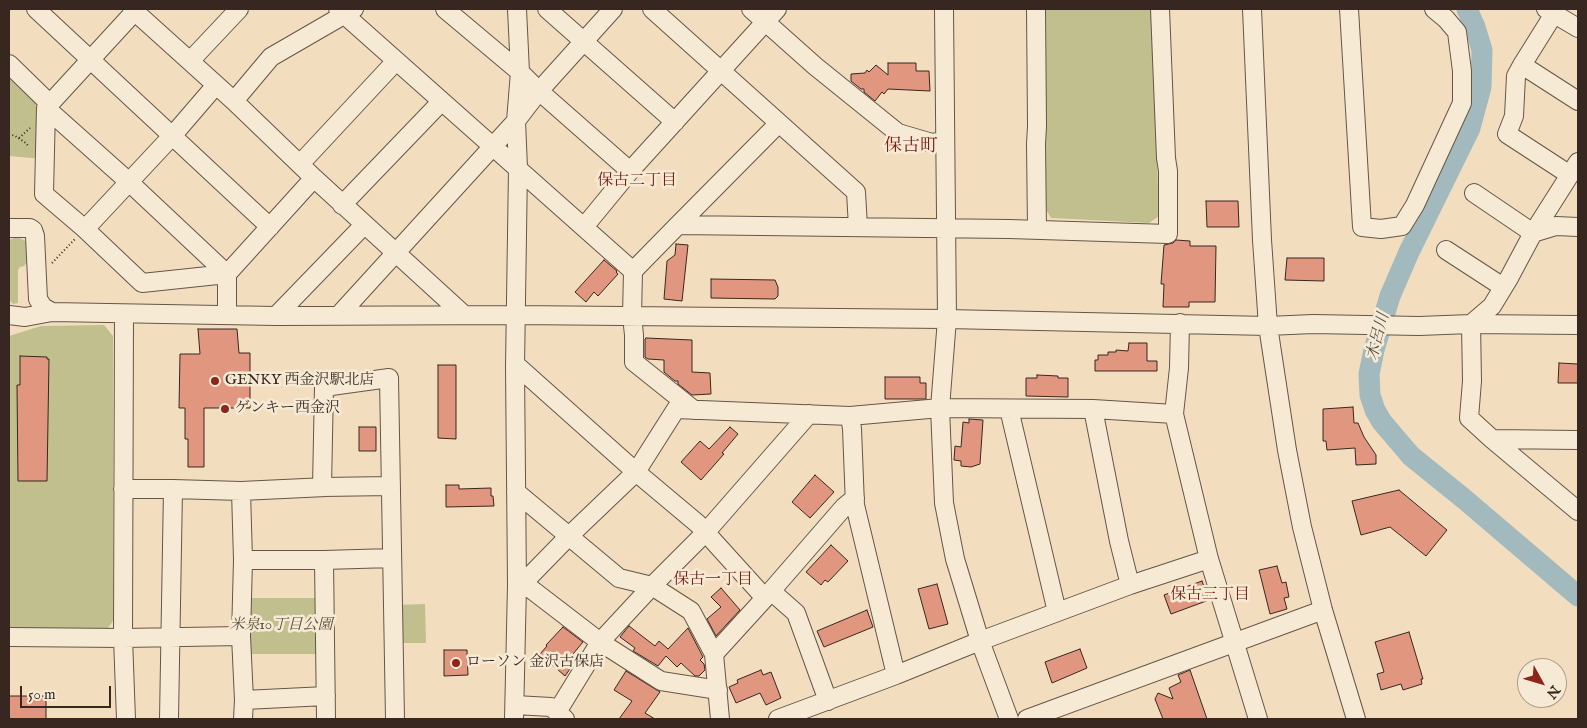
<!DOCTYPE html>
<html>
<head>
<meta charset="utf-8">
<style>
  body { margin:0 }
  #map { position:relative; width:1587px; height:728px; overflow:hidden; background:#f2debf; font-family:"IM FELL English",serif }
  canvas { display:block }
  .frame { position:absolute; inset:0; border:10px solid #382720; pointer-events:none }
  .north { position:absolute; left:1517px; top:658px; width:50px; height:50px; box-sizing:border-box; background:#f7ead5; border:1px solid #ab9c8d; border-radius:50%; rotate:129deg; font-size:14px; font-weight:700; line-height:20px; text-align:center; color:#382720 }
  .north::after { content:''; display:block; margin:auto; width:18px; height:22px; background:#8f2418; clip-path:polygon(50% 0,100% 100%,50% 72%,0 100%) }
  .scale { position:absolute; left:20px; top:686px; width:91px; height:22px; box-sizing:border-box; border:2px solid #382720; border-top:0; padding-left:6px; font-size:15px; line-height:18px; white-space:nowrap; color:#382720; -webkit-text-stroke:4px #f7ead5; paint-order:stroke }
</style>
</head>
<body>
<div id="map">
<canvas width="1587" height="728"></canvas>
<div class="frame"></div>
<div class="north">N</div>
<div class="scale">50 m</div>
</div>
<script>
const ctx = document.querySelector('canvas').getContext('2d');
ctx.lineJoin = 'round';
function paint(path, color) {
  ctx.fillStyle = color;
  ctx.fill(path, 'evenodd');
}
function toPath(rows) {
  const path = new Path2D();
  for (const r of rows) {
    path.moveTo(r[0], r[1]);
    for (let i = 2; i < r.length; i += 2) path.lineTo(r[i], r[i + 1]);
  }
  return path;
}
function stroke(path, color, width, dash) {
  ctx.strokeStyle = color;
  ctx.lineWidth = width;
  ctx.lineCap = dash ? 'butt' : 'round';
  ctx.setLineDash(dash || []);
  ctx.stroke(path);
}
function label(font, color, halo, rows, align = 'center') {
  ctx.font = font + ' "IM FELL English","Noto Serif JP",serif';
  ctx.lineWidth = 5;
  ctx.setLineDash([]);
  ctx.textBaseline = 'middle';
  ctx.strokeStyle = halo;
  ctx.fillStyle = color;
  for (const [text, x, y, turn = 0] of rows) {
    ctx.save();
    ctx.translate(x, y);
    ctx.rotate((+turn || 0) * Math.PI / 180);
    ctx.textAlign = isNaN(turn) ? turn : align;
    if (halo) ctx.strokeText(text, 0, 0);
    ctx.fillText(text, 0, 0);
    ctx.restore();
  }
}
paint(toPath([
  [1044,9,1152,9,1159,216,1149,223,1051,218,1045,208],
  [9,76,36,101,38,106,43,159,9,156],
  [17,237,24,240,28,243,28,261,24,266,20,267,18,270,18,303,13,304,9,300,9,240],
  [104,325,113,336,113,621,106,631,9,630,9,336,41,326],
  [246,598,317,598,316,654,246,654],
  [425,604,426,643,397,643,396,605]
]), '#c1bf8d');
stroke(toPath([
  [1467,9,1475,27,1482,50,1481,87,1470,128,1409,252,1390,296,1374,350,1369,374,1370,395,1375,410,1382,422,1411,456,1463,498,1578,596]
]), '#a2b9be', 21);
const building = toPath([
  [888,63,916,63,916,71,929,71,930,91,888,89,884,94,882,92,875,101,864,92,864,89,861,89,851,81,851,74,865,73,867,70,869,72,876,65,888,75,888,63],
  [1206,201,1238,201,1239,227,1207,227,1206,201],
  [1176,240,1190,241,1190,246,1216,246,1215,302,1189,302,1189,307,1163,307,1164,284,1161,284,1164,245,1173,243,1176,240],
  [676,244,688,245,682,301,664,299,667,261,675,255,676,244],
  [1287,258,1324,258,1324,281,1285,280,1287,258],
  [604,260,617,271,616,272,618,274,598,296,594,292,586,302,575,292,604,260],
  [711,279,775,280,778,287,778,296,775,299,711,298,711,279],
  [198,329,237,329,239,353,250,353,250,408,204,408,204,467,188,467,188,439,185,439,185,408,179,408,180,354,200,354,198,329],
  [646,338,692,340,692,372,710,373,711,394,692,395,678,384,678,381,675,381,664,372,664,360,648,359,645,357,645,339,646,338],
  [1129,343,1147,343,1147,361,1157,361,1157,371,1095,371,1095,360,1098,360,1098,355,1108,355,1108,352,1116,352,1116,350,1128,351,1129,343],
  [20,356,47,357,47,359,49,359,47,481,18,481,17,385,20,385,20,356],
  [1559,363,1578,364,1578,383,1558,383,1559,363],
  [438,365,456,365,456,439,438,438,438,365],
  [1037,375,1058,376,1058,378,1068,378,1068,397,1026,396,1026,378,1037,378,1037,375],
  [885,377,920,377,920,383,926,383,926,399,885,399,885,377],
  [1353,407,1354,423,1358,423,1364,437,1376,455,1376,464,1356,465,1355,448,1327,450,1326,441,1323,441,1323,409,1353,407],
  [969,419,983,420,980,464,971,467,961,466,961,461,954,460,955,446,961,447,963,422,969,423,969,419],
  [359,427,376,427,376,451,359,451,359,427],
  [730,427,738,434,722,453,724,454,701,480,681,462,700,441,709,449,730,427],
  [815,475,834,492,810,518,792,502,815,475],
  [446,485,459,485,459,489,491,488,491,496,493,496,494,506,446,507,446,485],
  [1399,490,1447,530,1426,556,1390,527,1361,535,1352,501,1399,490],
  [831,545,848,561,828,582,825,580,821,585,806,572,831,545],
  [1277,566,1282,583,1286,582,1289,597,1284,598,1287,609,1270,614,1259,570,1277,566],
  [1202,581,1209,600,1171,614,1164,595,1202,581],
  [937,584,948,624,929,629,918,589,937,584],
  [721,588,740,610,716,636,707,619,721,607,711,597,721,588],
  [867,610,873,627,824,647,817,631,867,610],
  [629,626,655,646,659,641,668,649,688,628,703,657,700,660,704,664,705,670,699,676,695,676,681,663,677,667,666,656,658,666,633,651,635,648,620,637,629,626],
  [563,627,583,642,573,654,577,659,565,676,540,654,547,646,546,645,563,627],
  [1409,632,1423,679,1421,679,1422,684,1403,690,1401,684,1381,690,1377,674,1384,672,1375,642,1409,632],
  [1080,649,1087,668,1052,683,1045,662,1080,649],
  [444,650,467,650,468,675,444,676,444,650],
  [761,670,763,675,771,672,781,698,766,705,760,693,736,703,729,687,738,683,737,680,761,670],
  [1190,670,1207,719,1163,719,1155,699,1158,693,1173,699,1169,688,1181,682,1178,675,1190,670],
  [626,671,660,692,645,713,655,719,619,719,632,701,614,690,626,671],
  [9,696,46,696,46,719,9,719,9,696]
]);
paint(building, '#e1967f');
stroke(building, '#382720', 1);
const minor = toPath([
  [36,9,270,227],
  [132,9,234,101,314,178],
  [137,9,46,108,44,194,85,229,142,283,227,274,227,315],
  [338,9,633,271],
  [445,9,520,72,539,91,630,171],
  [547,9,675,122],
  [652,9,856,192,858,227],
  [751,9,815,66,898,133,932,143,945,141],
  [944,9,947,319,940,408,944,503,955,559,980,641,1009,719],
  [1036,9,1037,126,1036,144,1037,230],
  [1252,9,1262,240,1268,326,1287,450,1302,527,1323,610,1356,719],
  [1349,9,1362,227,1381,229,1402,226,1415,205,1462,103,1462,71,1457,32,1446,19,1434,9],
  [1546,9,1578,28],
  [1557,9,1522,65,1578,101],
  [190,61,239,9],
  [9,64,50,104],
  [1522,65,1516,76,1514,116,1507,134,1570,175],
  [234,101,271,57,354,9],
  [46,108,129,182,227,274,314,178,464,315],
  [1578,162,1533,233,1509,278,1492,306,1471,324,1472,381,1469,418,1492,439,1578,511],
  [300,164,396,61],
  [1474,193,1533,233],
  [342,205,441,102],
  [678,225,778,124],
  [584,227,630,171,777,9],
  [9,228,30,228,33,230,35,236,38,299,43,307,52,312],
  [85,229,173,135,216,85],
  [1533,233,1556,226,1578,227],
  [1446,250,1503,287],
  [124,314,123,638,126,719],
  [9,315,25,317,52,312,276,316,516,315,947,319,1268,326,1313,324,1419,326,1471,324,1578,325],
  [339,315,516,121,539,91,613,9],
  [276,316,364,225],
  [515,364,636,472,698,524,765,598,714,654,720,719],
  [1009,409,1057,612],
  [1093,409,1119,541,1130,585],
  [694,410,634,362,634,335,632,316,633,271,678,225,1009,229,1168,234,1168,171,1166,158,1160,9],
  [1174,414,1179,368,1180,323],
  [850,416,852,429,855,505,896,675],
  [1492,439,1578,440],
  [391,486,322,487,324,387,389,378,395,719],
  [123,489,173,489],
  [516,492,619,578,652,586,691,611,714,654],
  [243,560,241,491,326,487],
  [324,560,392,558],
  [517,585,530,576,569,536,636,472,676,409,850,416,940,408,1093,409,1174,414,1209,559,1258,719],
  [517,585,531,589,600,642,661,681,718,690],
  [771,591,796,613,828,701],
  [765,598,844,507,855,498],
  [241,636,243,560,324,560,326,719],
  [9,637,123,638,241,636,244,700,326,696],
  [515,705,551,707,565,719],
  [557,712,600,642,652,586,705,533,809,414],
  [169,719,173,489,241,491],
  [243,719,244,700],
  [514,719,517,585,515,367,518,168,516,121,520,72,517,9],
  [778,719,896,675,980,641,1130,585,1209,559],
  [1027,719,1323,610]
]);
stroke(minor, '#665548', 20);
stroke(toPath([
  [9,134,15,136,26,143,29,147],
  [19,138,30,128],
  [52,263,75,239]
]), '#382720', 2, [1, 2.5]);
stroke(minor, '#f7ead5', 18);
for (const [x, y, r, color] of [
  [215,381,5,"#8f2418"],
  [225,409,5,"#8f2418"],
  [456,663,5,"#8f2418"]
]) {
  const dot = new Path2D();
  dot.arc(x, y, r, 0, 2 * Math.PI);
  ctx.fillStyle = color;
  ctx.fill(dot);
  stroke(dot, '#f7ead5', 2);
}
label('15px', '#382720', '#f7ead5', [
  ["GENKY 西金沢駅北店",225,381],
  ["ゲンキー西金沢",235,409],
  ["ローソン 金沢古保店",466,663]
], 'left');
label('italic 15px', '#5a4d3b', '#f7ead5', [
  ["米泉10丁目公園",281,626]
]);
label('16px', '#7a1f14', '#f7ead5', [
  ["保古二丁目",637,182],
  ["保古一丁目",713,581],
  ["保古三丁目",1210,596]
]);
label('italic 16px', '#524c48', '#f7ead5', [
  ["木呂川",1379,337,-75]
]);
label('18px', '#7a1f14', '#f7ead5', [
  ["保古町",911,147]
]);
</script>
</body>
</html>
